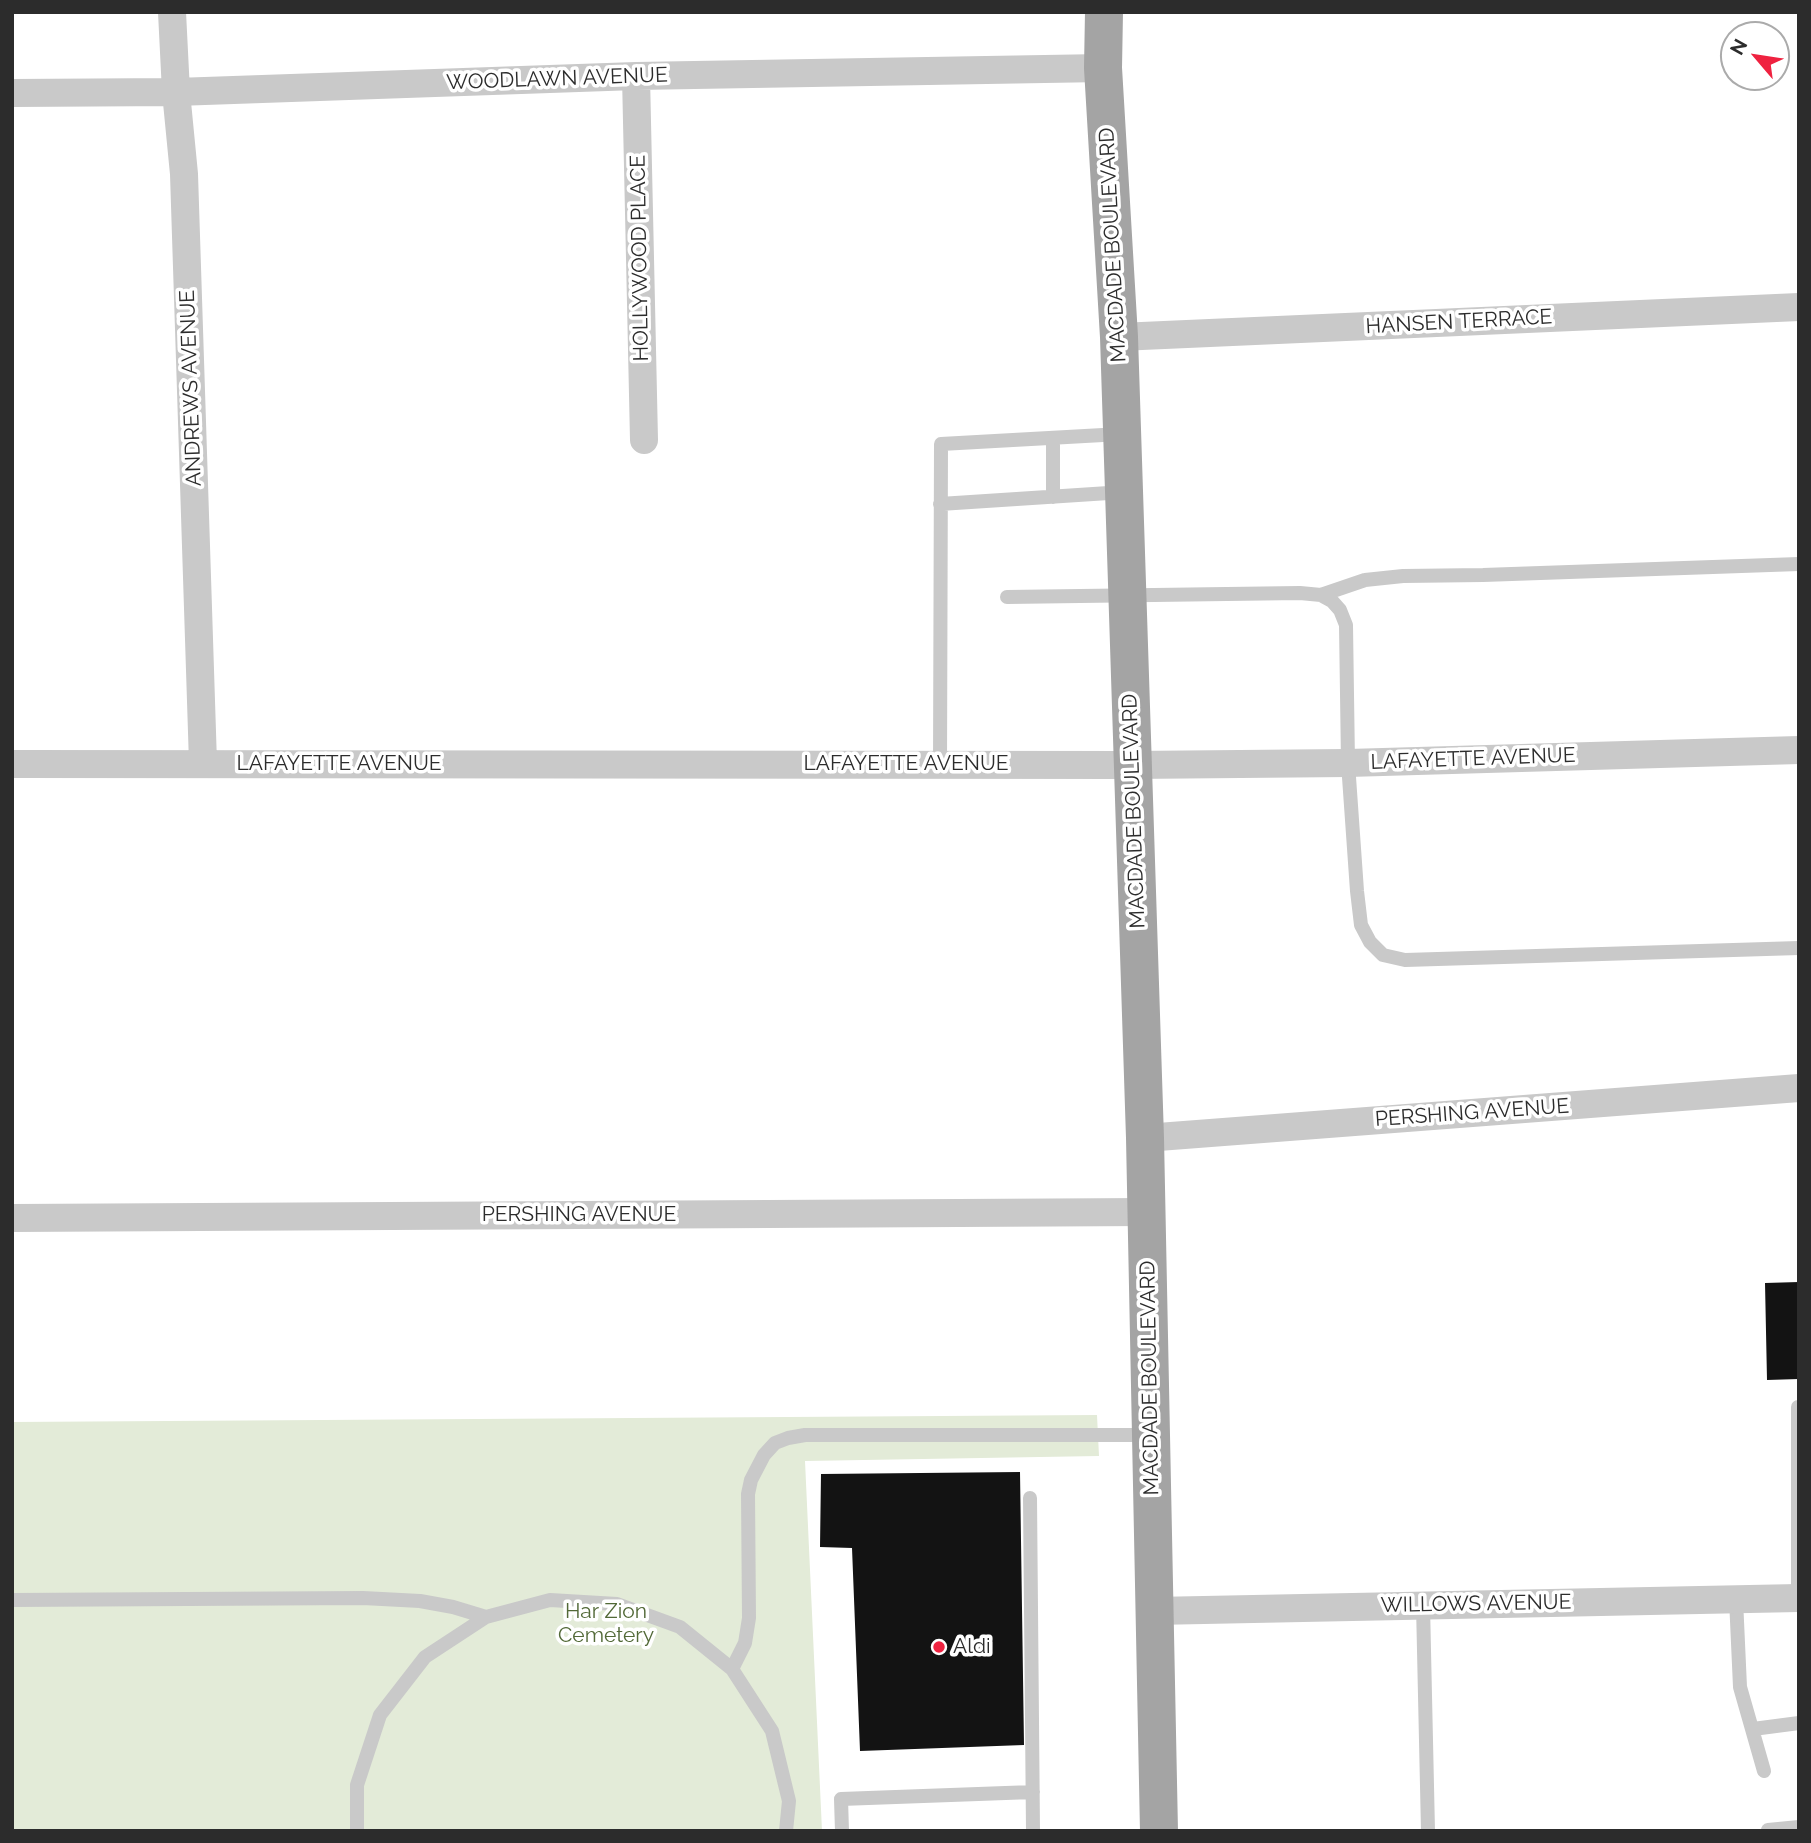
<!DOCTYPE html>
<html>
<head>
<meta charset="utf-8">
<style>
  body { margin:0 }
  #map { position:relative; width:1811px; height:1843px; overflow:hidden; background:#fff; font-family:Raleway,sans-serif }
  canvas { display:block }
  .frame { position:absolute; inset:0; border:14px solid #2c2c2c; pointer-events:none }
  .north { position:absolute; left:1720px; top:21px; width:70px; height:70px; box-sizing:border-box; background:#fff; border:2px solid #ababab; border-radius:50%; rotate:299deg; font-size:19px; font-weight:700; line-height:28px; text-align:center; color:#2c2c2c }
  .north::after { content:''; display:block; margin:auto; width:24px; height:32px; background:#ef2240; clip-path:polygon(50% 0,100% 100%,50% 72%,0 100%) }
</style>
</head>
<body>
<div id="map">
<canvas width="1811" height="1843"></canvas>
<div class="frame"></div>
<div class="north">N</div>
</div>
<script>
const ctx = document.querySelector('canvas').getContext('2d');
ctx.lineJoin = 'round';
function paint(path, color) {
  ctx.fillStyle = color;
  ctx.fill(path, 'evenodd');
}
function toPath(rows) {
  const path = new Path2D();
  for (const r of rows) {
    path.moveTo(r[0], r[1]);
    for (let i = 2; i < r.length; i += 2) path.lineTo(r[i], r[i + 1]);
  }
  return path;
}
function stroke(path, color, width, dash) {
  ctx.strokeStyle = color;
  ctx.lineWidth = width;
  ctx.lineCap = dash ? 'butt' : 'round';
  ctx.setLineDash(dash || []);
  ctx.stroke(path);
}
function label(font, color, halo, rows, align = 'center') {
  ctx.font = font + ' Raleway,sans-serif';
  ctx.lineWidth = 7;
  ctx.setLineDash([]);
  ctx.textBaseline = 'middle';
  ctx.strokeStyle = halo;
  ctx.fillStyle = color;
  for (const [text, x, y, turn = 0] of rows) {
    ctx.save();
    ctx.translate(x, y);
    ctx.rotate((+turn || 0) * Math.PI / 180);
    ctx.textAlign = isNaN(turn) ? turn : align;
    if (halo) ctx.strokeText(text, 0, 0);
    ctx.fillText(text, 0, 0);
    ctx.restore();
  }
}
paint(toPath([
  [1097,1415,1099,1456,805,1461,822,1831,12,1831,12,1422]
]), '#e3ebd8');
paint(toPath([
  [1799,1282,1799,1379,1767,1380,1765,1283],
  [1020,1472,1024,1745,860,1751,852,1548,820,1547,821,1474]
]), '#131313');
stroke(toPath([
  [1053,438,1053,497],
  [940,504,1124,492],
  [1321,595,1365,580,1403,576,1483,575,1799,564],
  [1007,597,1300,593,1321,595,1332,601,1340,610,1346,625,1348,763,1357,891,1361,925,1370,942,1383,955,1405,960,1799,948],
  [940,764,941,444,1121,434],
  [1798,1407,1798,1598],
  [1030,1498,1033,1831],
  [1736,1599,1740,1687,1764,1771],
  [12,1600,363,1598,420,1601,453,1607,486,1617],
  [1423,1605,1428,1831],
  [732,1669,745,1643,749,1618,748,1494,751,1480,764,1455,775,1443,788,1438,805,1435,1151,1435],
  [1753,1729,1799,1723],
  [1768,1830,1799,1827],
  [357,1831,357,1785,380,1715,425,1657,486,1617,550,1600,617,1604,680,1627,732,1669,772,1731,789,1801,786,1831],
  [842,1831,841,1799,1033,1792]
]), '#c9c9c9', 14);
stroke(toPath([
  [172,12,176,92,184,174,203,763],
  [636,76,644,440],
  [12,93,176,92,636,76,1103,68],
  [1119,337,1799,307],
  [12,764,1132,765,1348,763,1799,750],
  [1145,1138,1799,1088],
  [12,1218,1147,1212],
  [1154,1611,1799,1598]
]), '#c9c9c9', 28);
stroke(toPath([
  [1104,12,1103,68,1119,337,1145,1138,1159,1831]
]), '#a4a4a4', 38);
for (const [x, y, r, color] of [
  [939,1647,7,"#ef2240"]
]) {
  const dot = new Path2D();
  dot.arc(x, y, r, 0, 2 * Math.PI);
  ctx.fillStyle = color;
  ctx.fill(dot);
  stroke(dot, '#fff', 2.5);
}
label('21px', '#2c2c2c', '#fff', [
  ["WOODLAWN AVENUE",557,79,-2],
  ["MACDADE BOULEVARD",1113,245,-93],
  ["HOLLYWOOD PLACE",640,258,-91],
  ["HANSEN TERRACE",1459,322,-3],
  ["ANDREWS AVENUE",191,388,-92],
  ["LAFAYETTE AVENUE",1473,759,-2],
  ["LAFAYETTE AVENUE",339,764],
  ["LAFAYETTE AVENUE",906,764],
  ["MACDADE BOULEVARD",1134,811,-92],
  ["PERSHING AVENUE",1472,1113,-4],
  ["PERSHING AVENUE",579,1215],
  ["MACDADE BOULEVARD",1150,1378,-91],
  ["WILLOWS AVENUE",1476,1604,-1]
]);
label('21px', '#526937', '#fff', [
  ["Har Zion",606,1612],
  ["Cemetery",606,1636]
]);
label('21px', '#2c2c2c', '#fff', [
  ["Aldi",953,1647]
], 'left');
</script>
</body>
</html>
